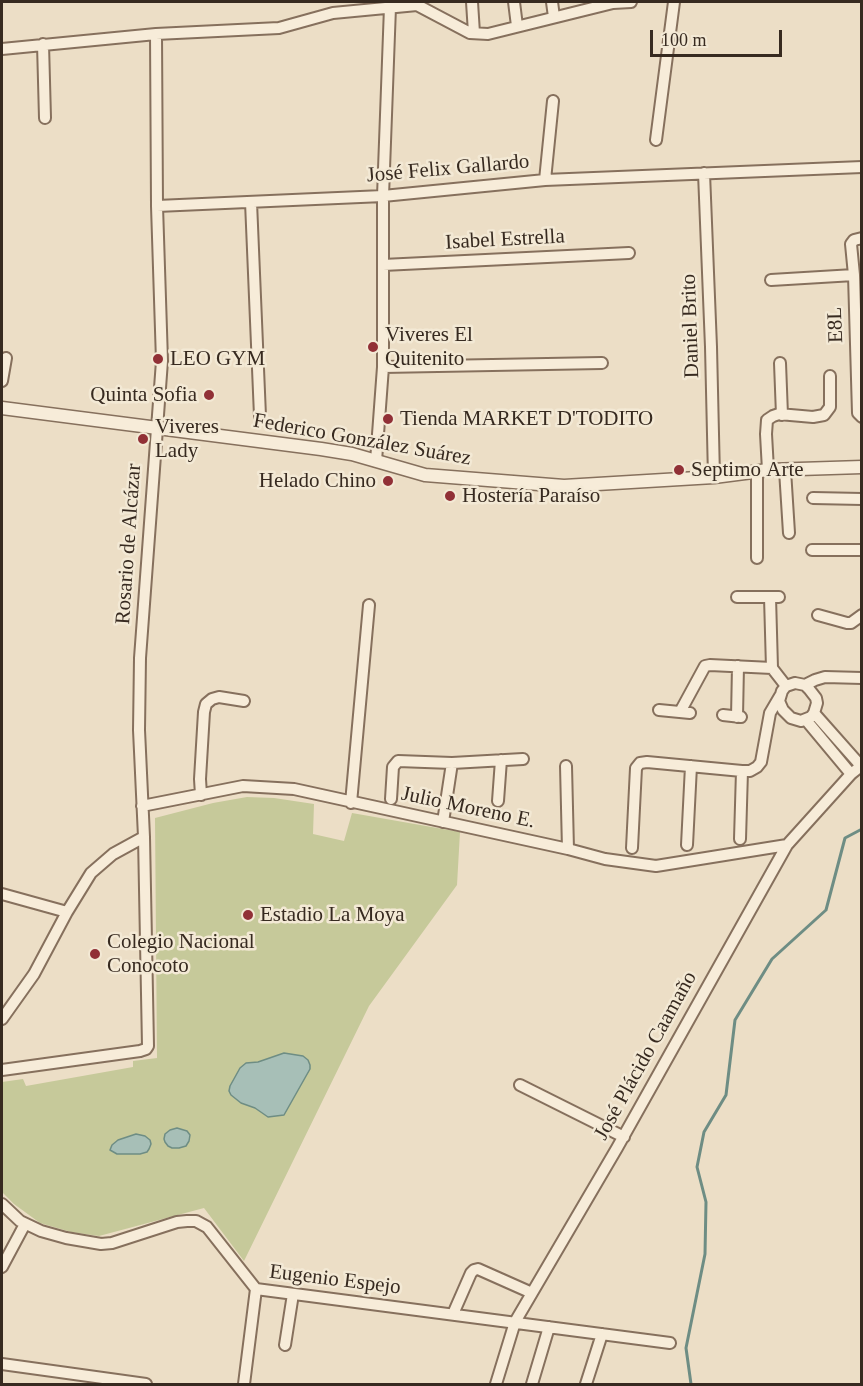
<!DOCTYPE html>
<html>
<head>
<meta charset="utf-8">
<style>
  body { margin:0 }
  #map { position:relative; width:863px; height:1386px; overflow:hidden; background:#ecdec6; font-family:Georgia,serif }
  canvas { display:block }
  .frame { position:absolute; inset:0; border:3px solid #372a20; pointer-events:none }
  .scale { position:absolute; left:650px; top:30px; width:132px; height:27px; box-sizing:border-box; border:3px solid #372a20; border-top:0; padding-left:8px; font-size:18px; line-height:21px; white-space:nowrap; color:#372a20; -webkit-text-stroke:4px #f3e9d5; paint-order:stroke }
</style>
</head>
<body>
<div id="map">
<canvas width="863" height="1386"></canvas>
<div class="frame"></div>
<div class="scale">100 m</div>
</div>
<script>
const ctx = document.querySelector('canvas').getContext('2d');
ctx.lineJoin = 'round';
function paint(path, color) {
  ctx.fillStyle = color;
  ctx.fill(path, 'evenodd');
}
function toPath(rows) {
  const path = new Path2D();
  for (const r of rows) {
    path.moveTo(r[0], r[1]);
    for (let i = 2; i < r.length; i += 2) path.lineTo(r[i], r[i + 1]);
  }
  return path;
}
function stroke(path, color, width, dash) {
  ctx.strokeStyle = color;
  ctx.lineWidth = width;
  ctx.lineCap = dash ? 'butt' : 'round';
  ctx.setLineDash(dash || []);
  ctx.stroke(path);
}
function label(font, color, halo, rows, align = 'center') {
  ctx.font = font + ' Georgia,serif';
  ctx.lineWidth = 5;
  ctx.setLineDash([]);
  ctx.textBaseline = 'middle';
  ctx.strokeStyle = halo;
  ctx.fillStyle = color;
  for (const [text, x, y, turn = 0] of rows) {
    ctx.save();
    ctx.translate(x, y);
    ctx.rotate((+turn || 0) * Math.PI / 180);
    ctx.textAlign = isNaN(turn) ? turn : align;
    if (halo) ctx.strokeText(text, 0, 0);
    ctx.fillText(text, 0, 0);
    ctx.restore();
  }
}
paint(toPath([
  [247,797,274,798,314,804,313,834,344,841,352,813,460,832,457,885,369,1006,244,1261,204,1208,99,1236,71,1232,40,1223,14,1204,2,1192,2,1082,23,1079,26,1086,133,1067,133,1061,157,1058,155,818,213,803]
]), '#c6c99a');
const water = toPath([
  [284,1053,303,1056,308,1060,310,1065,310,1069,284,1115,268,1117,255,1108,241,1103,231,1095,229,1091,230,1086,240,1068,246,1063,258,1062,284,1053],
  [177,1128,187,1131,190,1135,189,1141,186,1146,179,1148,172,1148,168,1146,165,1142,164,1139,165,1134,170,1130,177,1128],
  [136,1134,145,1136,150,1140,151,1144,149,1149,147,1152,140,1154,117,1154,110,1150,112,1145,118,1140,136,1134]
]);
paint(water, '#a7bfb7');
stroke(water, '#6e8d84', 1.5);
stroke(toPath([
  [691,1384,686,1348,705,1254,706,1202,697,1167,704,1132,726,1095,735,1020,772,959,826,910,845,838,862,829]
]), '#6e8d84', 3);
const minor = toPath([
  [472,2,474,33],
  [514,2,517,26],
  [552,2,554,17],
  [43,44,45,118],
  [2,49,156,34,279,28,333,13,417,5,470,33,488,34,613,3,631,2],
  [656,140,674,2],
  [704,173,711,347,714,477],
  [545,180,553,101],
  [251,202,260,416],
  [157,206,383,196,545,180,862,167],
  [862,238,854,240,851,244,854,275,858,413,862,417],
  [383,265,629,253],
  [771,280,854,275],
  [780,363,782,415],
  [383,367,602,363],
  [2,381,6,358],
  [376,461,383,367,383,196,390,7],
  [768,470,766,434,767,420,773,416,779,414,813,417,824,415,830,407,830,376],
  [785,470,789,533],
  [813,498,862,499],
  [812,550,862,550],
  [757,558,757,471],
  [737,597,779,597],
  [770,597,772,668,786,686],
  [818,615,847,623,851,623,862,615],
  [795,683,805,685,809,689,816,698,817,703,814,713,811,717,801,721,791,718,783,710,779,701,782,691,786,686,795,683],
  [805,685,815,680,825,677,862,678],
  [659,710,690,713],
  [680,712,705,666,710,665,772,668],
  [814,713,861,766],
  [723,715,741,717],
  [737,717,738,666],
  [806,720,851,774],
  [566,766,568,849],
  [201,795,200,779,204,712,206,704,212,699,219,697,244,701],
  [391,799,393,767,398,761,452,763,523,759],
  [498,801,501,760],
  [351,803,369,605],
  [142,806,243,786,294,789,568,849,605,859,656,866,787,845],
  [443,822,452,763],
  [740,839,742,771],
  [687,845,691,766],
  [632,848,636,768,640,763,647,762,742,771,750,771,757,767,761,762,770,713,780,696],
  [2,894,67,912],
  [2,1019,34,974,67,912,91,873,113,854,144,837],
  [2,1070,140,1051,146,1049,148,1046,144,837,139,730,140,658,162,361,157,206,156,34],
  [520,1085,624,1137],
  [2,1204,20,1221,41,1231,66,1238,101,1244,112,1243,177,1222,187,1221,196,1221,207,1227,256,1289,670,1343],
  [2,1267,25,1224],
  [453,1314,471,1273,474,1270,478,1269,532,1293],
  [285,1345,293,1294],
  [2,1364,146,1384],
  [244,1384,256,1289],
  [496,1384,515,1322,617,1148,787,845,851,774,862,765],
  [532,1384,549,1327],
  [586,1384,602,1334]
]);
const tertiary = toPath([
  [2,408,321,449,352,454,425,475,564,486,714,477,768,470,862,467]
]);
stroke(minor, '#86705d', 14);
stroke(tertiary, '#86705d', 15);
stroke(minor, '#f7ecd9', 10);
stroke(tertiary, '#f7ecd9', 12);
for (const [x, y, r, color] of [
  [373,347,6,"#913036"],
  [158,359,6,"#913036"],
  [209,395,6,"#913036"],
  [388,419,6,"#913036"],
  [143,439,6,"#913036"],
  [679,470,6,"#913036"],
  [388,481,6,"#913036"],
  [450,496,6,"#913036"],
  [248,915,6,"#913036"],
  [95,954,6,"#913036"]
]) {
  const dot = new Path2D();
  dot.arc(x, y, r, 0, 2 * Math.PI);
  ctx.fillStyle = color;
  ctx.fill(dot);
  stroke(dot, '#f3e9d5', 2);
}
label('21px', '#372a20', '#f3e9d5', [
  ["José Felix Gallardo",448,169,-5],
  ["Isabel Estrella",505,240,-3],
  ["E8L",836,325,-92],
  ["Daniel Brito",691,326,-92],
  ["Federico González Suárez",362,440,10],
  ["Rosario de Alcázar",129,544,-86],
  ["Julio Moreno E.",468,808,12],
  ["José Plácido Caamaño",646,1056,-61],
  ["Eugenio Espejo",335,1280,7]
]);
label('21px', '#372a20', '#f3e9d5', [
  ["Viveres El",385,335],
  ["Quitenito",385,359],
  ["LEO GYM",170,359],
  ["Quinta Sofia",197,395,"right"],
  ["Tienda MARKET D'TODITO",400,419],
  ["Viveres",155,427],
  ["Lady",155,451],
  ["Septimo Arte",691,470],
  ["Helado Chino",376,481,"right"],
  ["Hostería Paraíso",462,496],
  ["Estadio La Moya",260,915],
  ["Colegio Nacional",107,942],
  ["Conocoto",107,966]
], 'left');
</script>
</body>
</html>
